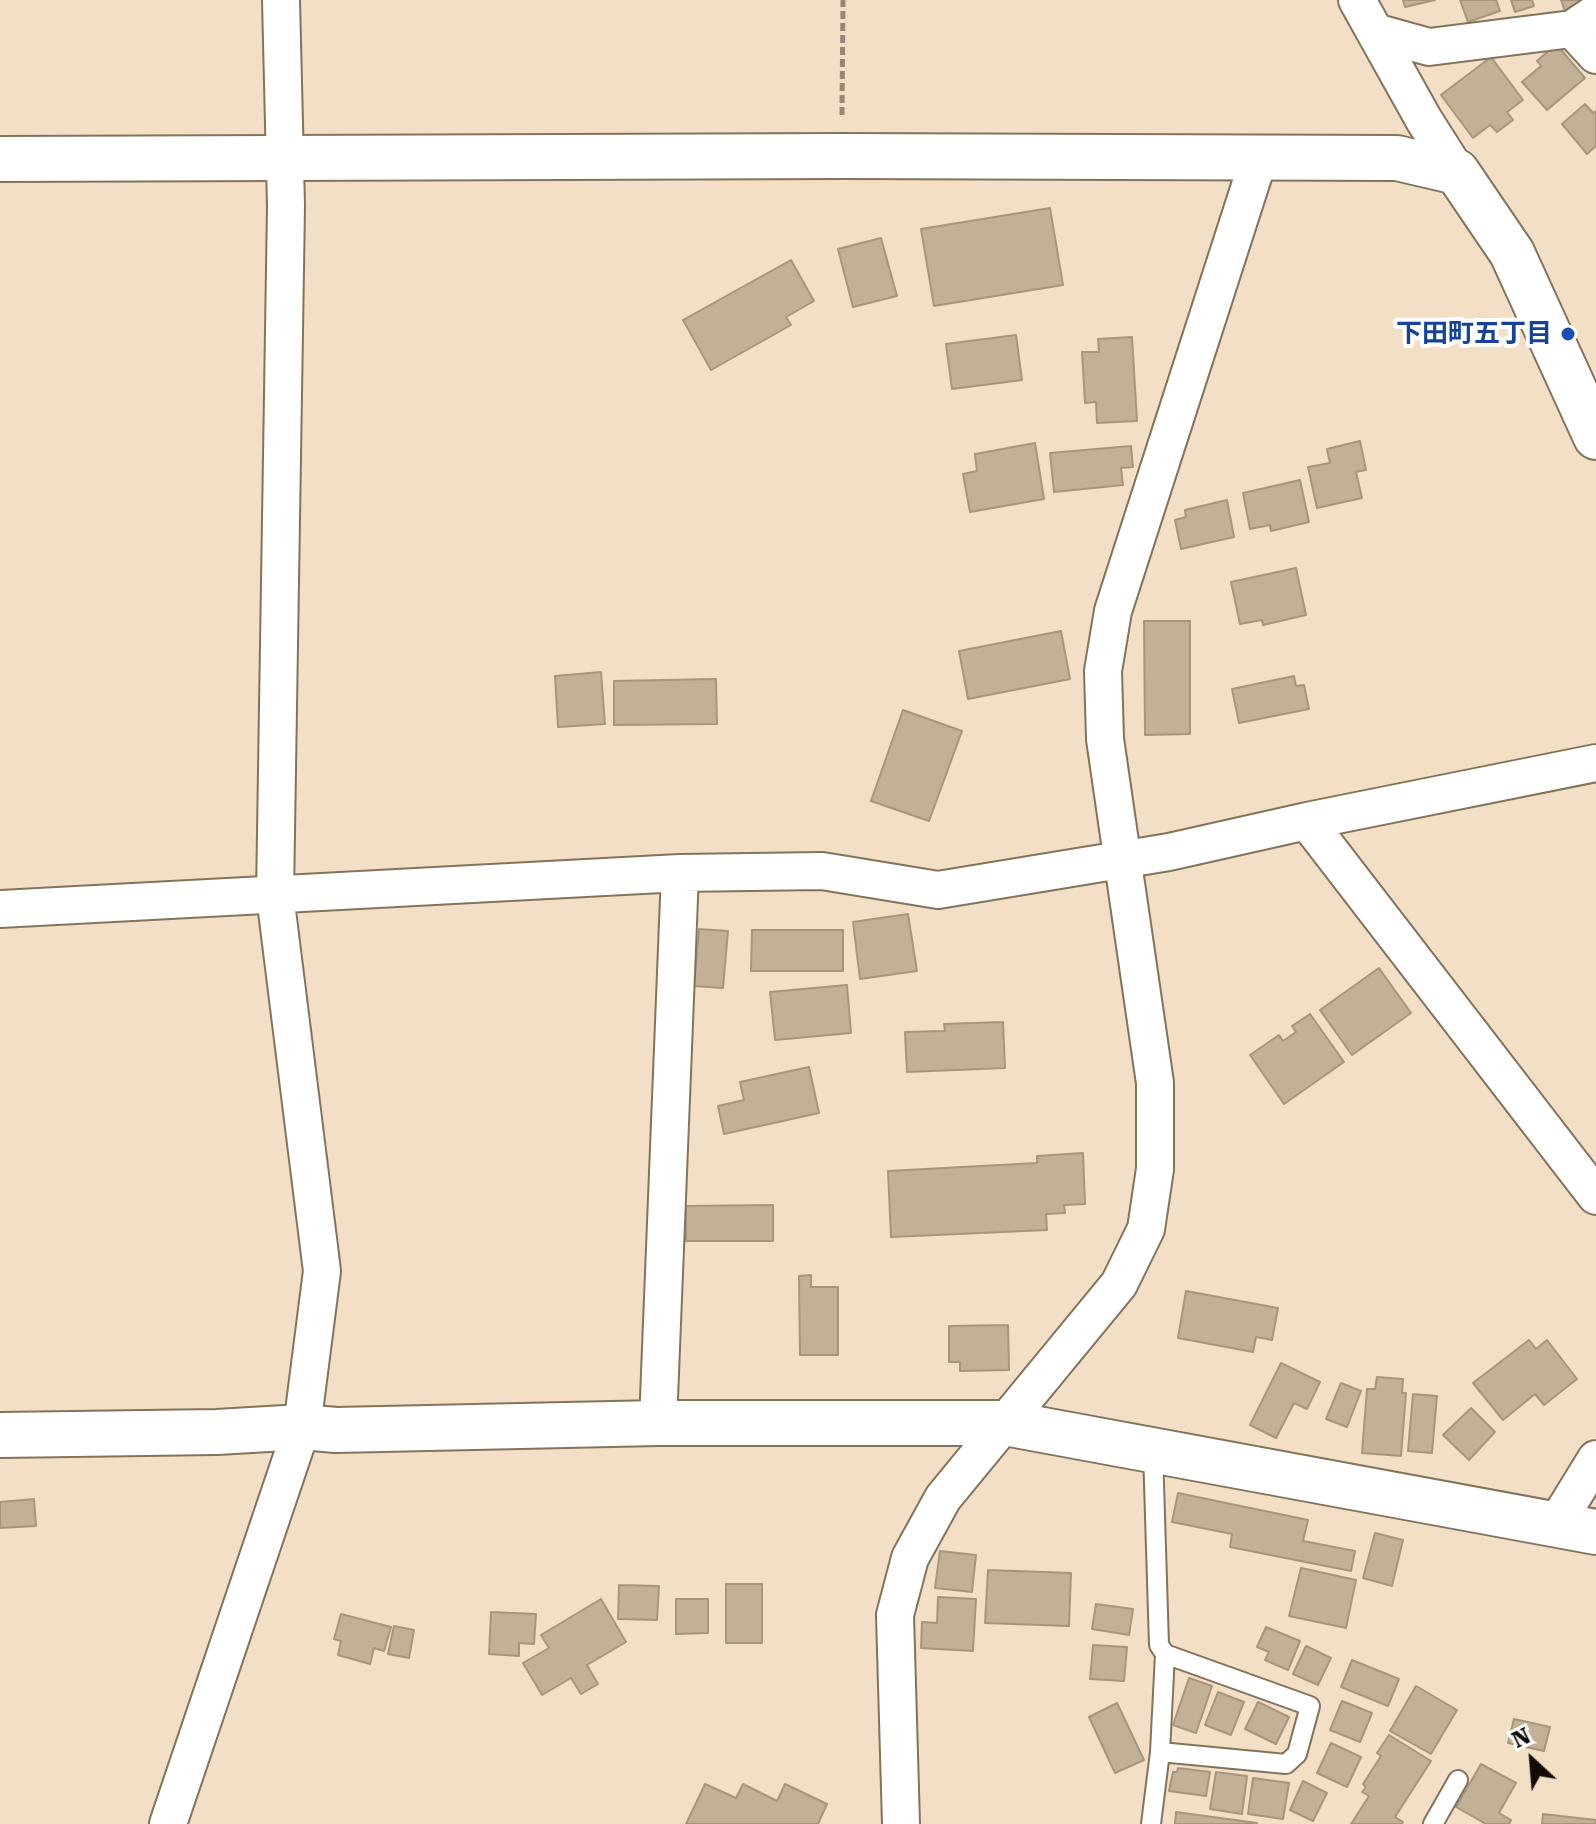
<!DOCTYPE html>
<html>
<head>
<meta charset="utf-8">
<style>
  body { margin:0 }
  #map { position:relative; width:1596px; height:1824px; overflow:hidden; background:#f2dfc5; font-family:"Roboto Serif",serif }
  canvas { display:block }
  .north { position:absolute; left:1492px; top:1720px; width:80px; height:80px; -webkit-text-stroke:6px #fff; paint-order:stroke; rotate:334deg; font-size:22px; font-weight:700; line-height:32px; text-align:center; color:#120c04 }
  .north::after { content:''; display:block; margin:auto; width:28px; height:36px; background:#120c04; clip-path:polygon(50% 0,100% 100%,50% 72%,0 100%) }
</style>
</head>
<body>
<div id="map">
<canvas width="1596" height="1824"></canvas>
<div class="north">N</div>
</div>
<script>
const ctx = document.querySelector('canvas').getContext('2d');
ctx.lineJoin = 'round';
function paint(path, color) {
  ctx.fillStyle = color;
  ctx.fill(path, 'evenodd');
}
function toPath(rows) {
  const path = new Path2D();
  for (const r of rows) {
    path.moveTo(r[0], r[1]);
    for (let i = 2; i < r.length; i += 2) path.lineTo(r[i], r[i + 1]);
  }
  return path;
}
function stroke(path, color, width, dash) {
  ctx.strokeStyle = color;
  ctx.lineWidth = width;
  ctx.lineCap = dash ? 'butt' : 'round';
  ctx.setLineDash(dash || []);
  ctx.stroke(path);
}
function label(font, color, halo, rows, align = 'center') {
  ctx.font = font + ' "Roboto Serif","Noto Sans JP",serif';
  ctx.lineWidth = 8;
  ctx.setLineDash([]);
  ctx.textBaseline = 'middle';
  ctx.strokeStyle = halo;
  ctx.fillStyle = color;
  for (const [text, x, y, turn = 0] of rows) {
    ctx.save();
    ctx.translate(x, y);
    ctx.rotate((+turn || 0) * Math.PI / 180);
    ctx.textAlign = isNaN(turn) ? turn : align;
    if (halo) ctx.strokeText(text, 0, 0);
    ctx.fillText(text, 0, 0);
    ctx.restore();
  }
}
const building = toPath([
  [1403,0,1435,0,1405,7,1403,0],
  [1460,0,1496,0,1500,11,1468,22,1460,0],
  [1511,0,1532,0,1534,6,1515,12,1511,0],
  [1561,0,1589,0,1565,11,1561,0],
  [1556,44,1585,78,1547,110,1522,82,1541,66,1537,61,1556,44],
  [1491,57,1523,100,1507,112,1513,120,1497,132,1490,125,1473,138,1441,95,1491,57],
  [1585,104,1593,113,1596,111,1596,146,1587,154,1562,124,1585,104],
  [1050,208,1063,285,934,306,921,229,1050,208],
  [881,238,897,296,853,307,838,249,881,238],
  [791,260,814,301,786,317,791,325,711,370,683,320,791,260],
  [1016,335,1022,380,952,389,946,344,1016,335],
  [1132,337,1137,421,1097,423,1096,402,1085,403,1082,352,1099,352,1098,339,1132,337],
  [1360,441,1366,470,1356,472,1362,498,1317,508,1308,467,1330,463,1327,449,1360,441],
  [1035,443,1044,499,970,512,963,474,977,471,975,454,1035,443],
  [1131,446,1133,467,1121,468,1123,485,1054,492,1050,453,1131,446],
  [1300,480,1309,522,1271,531,1270,525,1250,529,1243,493,1300,480],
  [1227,500,1234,537,1181,549,1175,520,1186,517,1185,510,1227,500],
  [1296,568,1306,615,1263,625,1262,620,1240,624,1231,582,1296,568],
  [1144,621,1190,621,1190,734,1145,735,1144,621],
  [1061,631,1070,679,968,699,959,651,1061,631],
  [601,672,605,724,558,727,555,676,601,672],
  [1294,676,1296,686,1304,685,1309,709,1239,723,1232,689,1294,676],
  [716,679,717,724,614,725,614,681,716,679],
  [903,710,962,731,929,821,871,801,903,710],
  [908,914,917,971,860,979,853,922,908,914],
  [699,929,728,931,723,988,694,986,699,929],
  [752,930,843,930,843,971,751,971,752,930],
  [1379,968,1411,1013,1352,1055,1320,1010,1379,968],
  [847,985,851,1033,775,1040,770,992,847,985],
  [1310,1014,1344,1062,1284,1104,1250,1055,1279,1035,1283,1041,1296,1032,1292,1026,1310,1014],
  [1003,1022,1005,1068,907,1072,905,1032,945,1031,944,1024,1003,1022],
  [809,1067,819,1113,724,1134,718,1106,744,1100,740,1082,809,1067],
  [1083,1153,1085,1204,1064,1205,1065,1213,1046,1214,1047,1230,891,1237,888,1171,1037,1163,1037,1156,1083,1153],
  [773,1205,773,1241,686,1241,686,1206,773,1205],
  [811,1275,811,1287,838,1287,838,1355,800,1355,799,1276,811,1275],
  [1186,1291,1278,1308,1272,1340,1256,1337,1253,1352,1178,1338,1186,1291],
  [1008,1325,1009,1370,960,1371,960,1362,949,1362,949,1326,1008,1325],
  [1529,1340,1536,1349,1547,1340,1577,1379,1544,1405,1535,1394,1503,1420,1473,1383,1529,1340],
  [1281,1363,1320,1382,1307,1409,1294,1403,1276,1438,1250,1425,1281,1363],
  [1377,1377,1403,1379,1402,1393,1406,1393,1401,1456,1362,1453,1367,1389,1375,1389,1377,1377],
  [1341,1383,1361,1391,1347,1427,1326,1419,1341,1383],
  [1413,1394,1437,1396,1432,1453,1408,1451,1413,1394],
  [1471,1408,1495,1432,1469,1460,1443,1435,1471,1408],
  [1178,1493,1308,1520,1303,1541,1355,1551,1351,1571,1230,1547,1232,1534,1172,1522,1178,1493],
  [34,1499,36,1526,0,1528,0,1502,34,1499],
  [1375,1533,1403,1540,1392,1586,1363,1578,1375,1533],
  [940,1551,976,1555,972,1592,935,1588,940,1551],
  [1301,1568,1356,1580,1346,1628,1289,1616,1301,1568],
  [988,1570,1071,1573,1069,1626,985,1623,988,1570],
  [726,1584,762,1584,762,1643,726,1643,726,1584],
  [619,1585,659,1586,657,1620,618,1619,619,1585],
  [938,1597,976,1599,973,1651,921,1648,922,1622,937,1623,938,1597],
  [601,1599,626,1642,587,1665,598,1684,581,1694,571,1678,542,1695,523,1663,549,1648,541,1635,601,1599],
  [676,1599,708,1599,708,1633,676,1634,676,1599],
  [1096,1604,1133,1609,1129,1635,1092,1629,1096,1604],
  [491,1612,536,1614,534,1644,519,1643,519,1656,489,1654,491,1612],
  [341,1614,391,1627,384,1651,374,1648,370,1664,338,1655,341,1641,334,1639,341,1614],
  [394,1626,414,1630,409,1658,388,1654,394,1626],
  [1266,1627,1300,1641,1288,1670,1265,1660,1269,1652,1257,1647,1266,1627],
  [1093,1645,1127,1647,1124,1681,1090,1679,1093,1645],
  [1306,1646,1331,1658,1318,1685,1293,1674,1306,1646],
  [1352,1660,1399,1679,1388,1706,1341,1687,1352,1660],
  [1189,1678,1212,1686,1196,1733,1173,1725,1189,1678],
  [1416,1686,1457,1710,1431,1754,1390,1731,1416,1686],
  [1218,1692,1244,1702,1231,1735,1205,1725,1218,1692],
  [1342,1701,1372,1713,1360,1742,1330,1730,1342,1701],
  [1258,1702,1289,1717,1276,1744,1245,1729,1258,1702],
  [1117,1703,1144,1760,1115,1773,1089,1717,1117,1703],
  [1514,1719,1550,1727,1544,1751,1508,1743,1514,1719],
  [1389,1735,1431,1761,1395,1817,1403,1822,1402,1824,1351,1824,1369,1796,1362,1792,1366,1787,1363,1784,1381,1756,1377,1753,1389,1735],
  [1331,1743,1361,1757,1347,1787,1317,1773,1331,1743],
  [1481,1764,1516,1783,1499,1813,1511,1820,1509,1824,1486,1824,1456,1807,1481,1764],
  [1178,1768,1210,1772,1206,1796,1169,1791,1173,1772,1177,1772,1178,1768],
  [1216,1772,1247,1776,1242,1814,1210,1809,1216,1772],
  [1253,1778,1289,1783,1283,1819,1248,1814,1253,1778],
  [1303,1781,1327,1793,1313,1821,1290,1810,1303,1781],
  [705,1784,736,1798,743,1784,777,1801,785,1784,827,1804,818,1824,686,1824,705,1784],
  [1176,1812,1257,1823,1257,1824,1175,1824,1176,1812],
  [1543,1814,1596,1820,1596,1824,1542,1824,1543,1814]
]);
paint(building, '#c2b197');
stroke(building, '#a7957d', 2);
const service = toPath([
  [1153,1451,1159,1645,1165,1654,1310,1706,1297,1754,1286,1764,1160,1752,1165,1654],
  [1151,1824,1160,1752],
  [1433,1824,1458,1780]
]);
const minor = toPath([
  [1357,0,1424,120,1457,172],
  [1572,29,1596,55],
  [1375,32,1429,47,1572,29,1596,13],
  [1307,821,1596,1196],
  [0,909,680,873,822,871,938,890,1169,852,1307,821,1596,763],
  [658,1423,680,873],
  [1556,1524,1596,1459],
  [168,1824,302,1427,322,1271,275,895,286,206,281,0],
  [901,1824,895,1615,910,1558,943,1498,1119,1284,1146,1229,1155,1169,1155,1083,1105,739,1103,671,1113,611,1259,158]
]);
const tertiary = toPath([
  [0,159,842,156,1397,158,1457,172,1512,253,1596,437],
  [0,1435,217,1432,302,1427,336,1430,658,1423,1005,1423,1596,1532]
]);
stroke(service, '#84735c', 22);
stroke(minor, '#84735c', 40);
stroke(tertiary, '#84735c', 48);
stroke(toPath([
  [842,115,843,0]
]), '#968876', 5, [8, 4]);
stroke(service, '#fff', 18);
stroke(minor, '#fff', 36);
stroke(tertiary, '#fff', 44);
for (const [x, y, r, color] of [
  [1568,334,8,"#1a4fb4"]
]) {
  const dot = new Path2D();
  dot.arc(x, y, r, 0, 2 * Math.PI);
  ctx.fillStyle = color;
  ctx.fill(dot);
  stroke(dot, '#fff', 3);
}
label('bold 26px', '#164399', '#fff', [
  ["下田町五丁目",1552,334]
], 'right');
</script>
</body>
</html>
